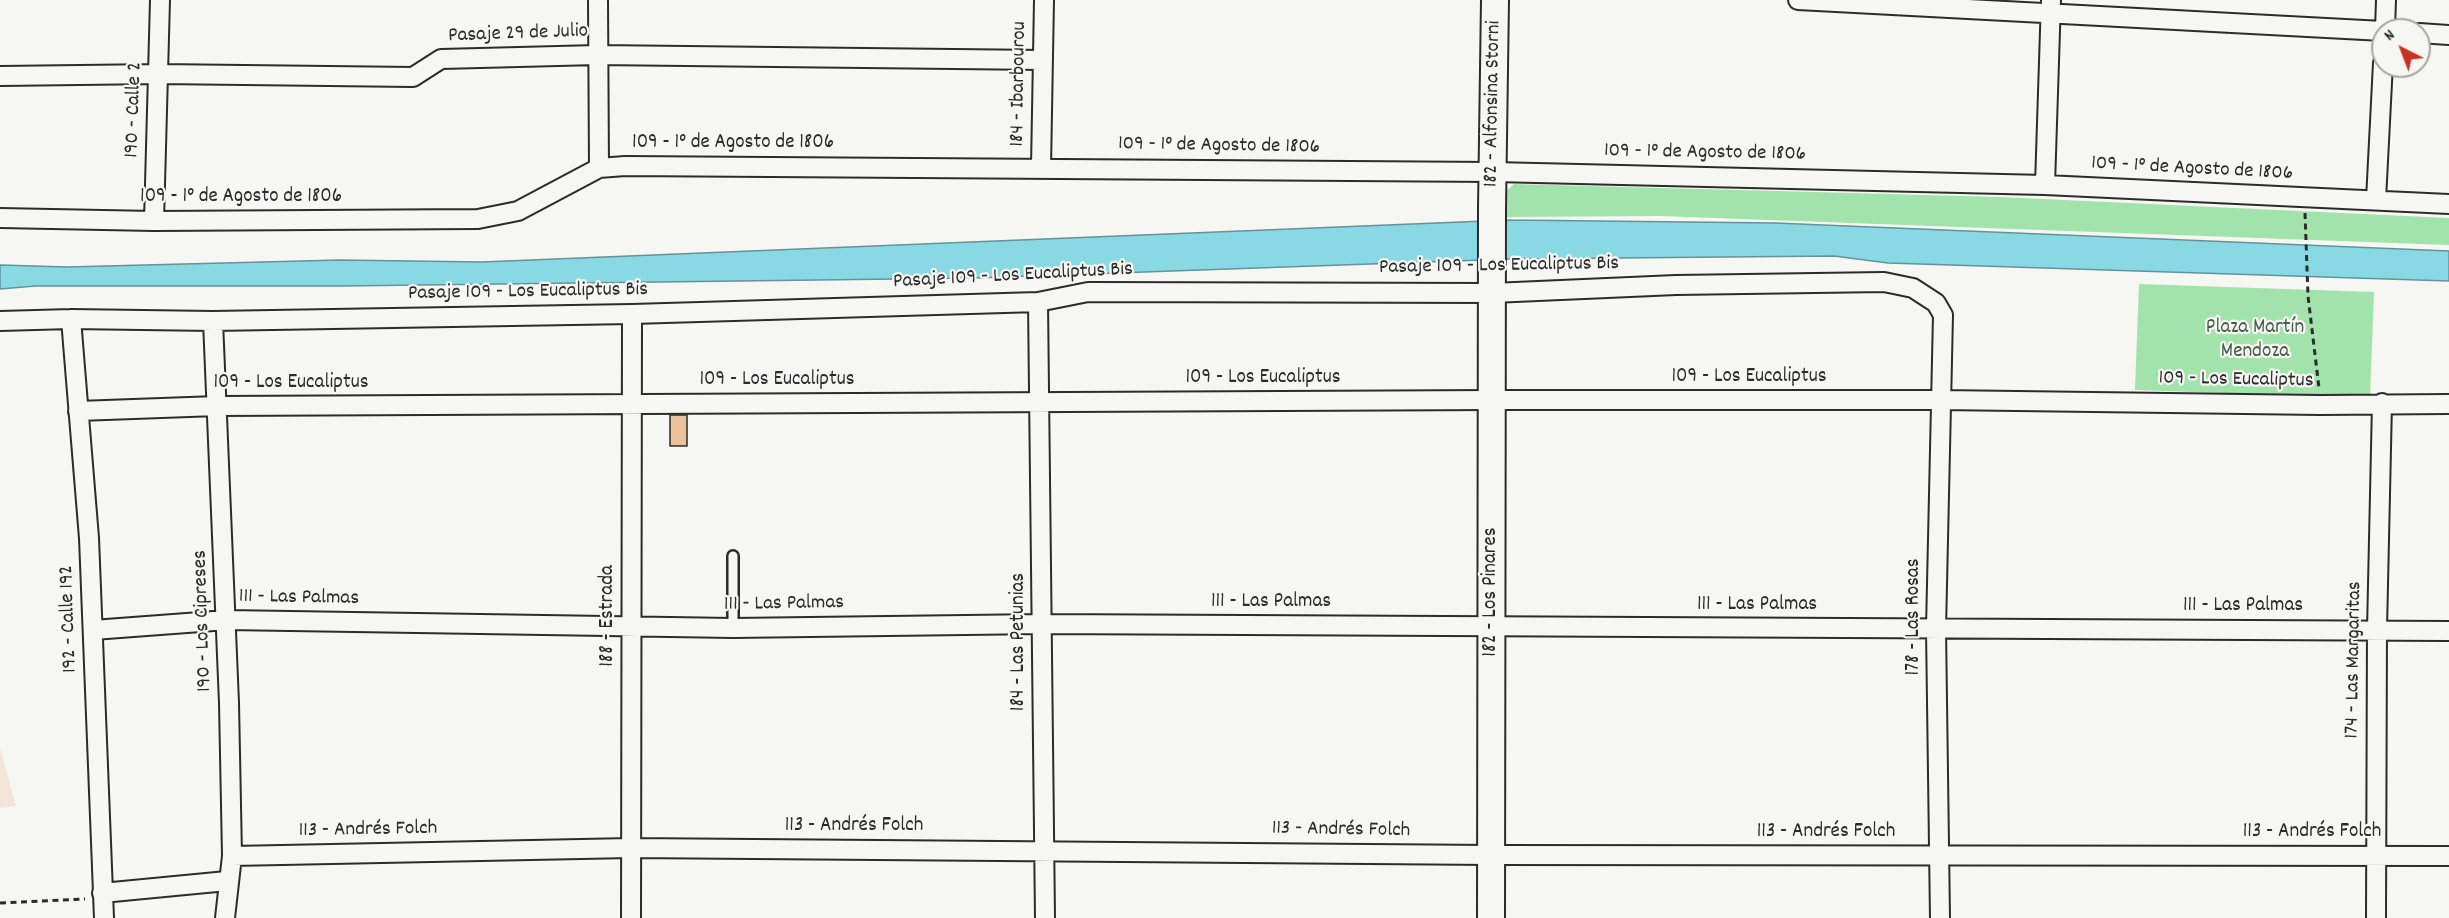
<!DOCTYPE html>
<html>
<head>
<meta charset="utf-8">
<style>
  body { margin:0 }
  #map { position:relative; width:2449px; height:918px; overflow:hidden; background:#f6f6f2; font-family:Dekko,sans-serif }
  canvas { display:block }
  .north { position:absolute; left:2371px; top:18px; width:60px; height:60px; box-sizing:border-box; background:#f6f6f2; border:2px solid #a5a5a2; border-radius:50%; rotate:318deg; font-size:16px; font-weight:700; line-height:24px; text-align:center; color:#2b2b2b }
  .north::after { content:''; display:block; margin:auto; width:21px; height:27px; background:#c8321e; clip-path:polygon(50% 0,100% 100%,50% 72%,0 100%) }
</style>
</head>
<body>
<div id="map">
<canvas width="2449" height="918"></canvas>
<div class="north">N</div>
</div>
<script>
const ctx = document.querySelector('canvas').getContext('2d');
ctx.lineJoin = 'round';
function paint(path, color) {
  ctx.fillStyle = color;
  ctx.fill(path, 'evenodd');
}
function toPath(rows) {
  const path = new Path2D();
  for (const r of rows) {
    path.moveTo(r[0], r[1]);
    for (let i = 2; i < r.length; i += 2) path.lineTo(r[i], r[i + 1]);
  }
  return path;
}
function stroke(path, color, width, dash) {
  ctx.strokeStyle = color;
  ctx.lineWidth = width;
  ctx.lineCap = dash ? 'butt' : 'round';
  ctx.setLineDash(dash || []);
  ctx.stroke(path);
}
function label(font, color, halo, rows, align = 'center') {
  ctx.font = font + ' Dekko,sans-serif';
  ctx.lineWidth = 4.5;
  ctx.setLineDash([]);
  ctx.textBaseline = 'middle';
  ctx.strokeStyle = halo;
  ctx.fillStyle = color;
  for (const [text, x, y, turn = 0] of rows) {
    ctx.save();
    ctx.translate(x, y);
    ctx.rotate((+turn || 0) * Math.PI / 180);
    ctx.textAlign = isNaN(turn) ? turn : align;
    if (halo) ctx.strokeText(text, 0, 0);
    ctx.fillText(text, 0, 0);
    ctx.restore();
  }
}
paint(toPath([
  [0,748,16,806,0,808]
]), '#f3e6d8');
paint(toPath([
  [1514,184,2000,197,2449,218,2449,245,1661,216,1506,217,1505,192],
  [2139,284,2374,292,2370,398,2135,390]
]), '#a2e3ac');
const water = toPath([
  [1510,220,1775,223,2449,251,2449,281,1888,263,1834,256,1511,259,975,278,342,286,35,286,0,289,0,265,67,267,340,260,482,262,1510,220]
]);
paint(water, '#89d9e5');
stroke(water, '#63939b', 1.5);
const building = toPath([
  [670,415,687,415,687,446,670,446,670,415]
]);
paint(building, '#ebc29b');
stroke(building, '#2b2b2b', 1.5);
const lane = toPath([
  [733,628,733,556]
]);
const street = toPath([
  [598,0,599,168],
  [1798,0,2383,31],
  [2385,30,2386,0],
  [2419,33,2449,35],
  [0,76,159,74,413,77,441,59,597,55,1043,60],
  [1041,168,1044,0],
  [2045,185,2051,0],
  [2376,200,2383,63],
  [0,218,154,221,478,219,518,211,599,168,625,166,1494,172,2045,185,2449,204],
  [154,221,160,0],
  [1038,302,1045,918],
  [71,319,89,538,104,918],
  [0,321,71,319,213,321,632,314,1038,302,1088,292,1492,293,1676,285,1884,282,1913,288,1936,303,1943,315,1936,629,1940,918],
  [213,321,229,703,232,856,225,918],
  [78,411,217,406,1493,400,1941,400,2320,405,2449,404],
  [93,630,227,620,733,628,1043,624,2449,631],
  [232,856,631,848,1491,855,2449,856],
  [102,893,227,881],
  [631,918,632,314],
  [2376,918,2377,630,2382,403]
]);
const secondary = toPath([
  [1491,918,1492,208,1495,0]
]);
stroke(lane, '#2b2b2b', 14);
stroke(street, '#2b2b2b', 22);
stroke(secondary, '#2b2b2b', 30);
stroke(toPath([
  [2305,213,2308,296,2319,388],
  [0,903,85,899]
]), '#2b2b2b', 3, [6, 4.5]);
stroke(lane, '#f6f6f2', 9);
stroke(street, '#f6f6f2', 18);
stroke(secondary, '#f6f6f2', 26);
label('21px', '#2b2b2b', '#f6f6f2', [
  ["Pasaje 29 de Julio",518,35,-2],
  ["184 - Ibarbourou",1020,84,-89],
  ["182 - Alfonsina Storni",1494,104,-89],
  ["190 - Calle 2",135,110,-88],
  ["109 - 1° de Agosto de 1806",733,144],
  ["109 - 1° de Agosto de 1806",1219,147,1],
  ["109 - 1° de Agosto de 1806",1705,154,1],
  ["109 - 1° de Agosto de 1806",2192,170,3],
  ["109 - 1° de Agosto de 1806",241,198],
  ["Pasaje 109 - Los Eucaliptus Bis",1499,267,-1],
  ["Pasaje 109 - Los Eucaliptus Bis",1013,277,-3],
  ["Pasaje 109 - Los Eucaliptus Bis",528,293,-1],
  ["109 - Los Eucaliptus",1749,378],
  ["109 - Los Eucaliptus",1263,379],
  ["109 - Los Eucaliptus",777,381],
  ["109 - Los Eucaliptus",2236,381,1],
  ["109 - Los Eucaliptus",291,384],
  ["182 - Los Pinares",1492,592,-90],
  ["111 - Las Palmas",299,599,1],
  ["111 - Las Palmas",1271,603],
  ["111 - Las Palmas",784,605,-1],
  ["111 - Las Palmas",1757,606],
  ["111 - Las Palmas",2243,607],
  ["188 - Estrada",609,616,-90],
  ["178 - Las Rosas",1915,617,-90],
  ["192 - Calle 192",70,619,-92],
  ["190 - Los Cipreses",204,621,-92],
  ["184 - Las Petunias",1020,642,-90],
  ["174 - Las Margaritas",2355,660,-89],
  ["113 - Andrés Folch",854,827],
  ["113 - Andrés Folch",368,831,-1],
  ["113 - Andrés Folch",1341,831,1],
  ["113 - Andrés Folch",1826,833],
  ["113 - Andrés Folch",2312,833]
]);
label('21px', '#49594b', '#f6f6f2', [
  ["Plaza Martín",2255,329],
  ["Mendoza",2255,353]
]);
</script>
</body>
</html>
